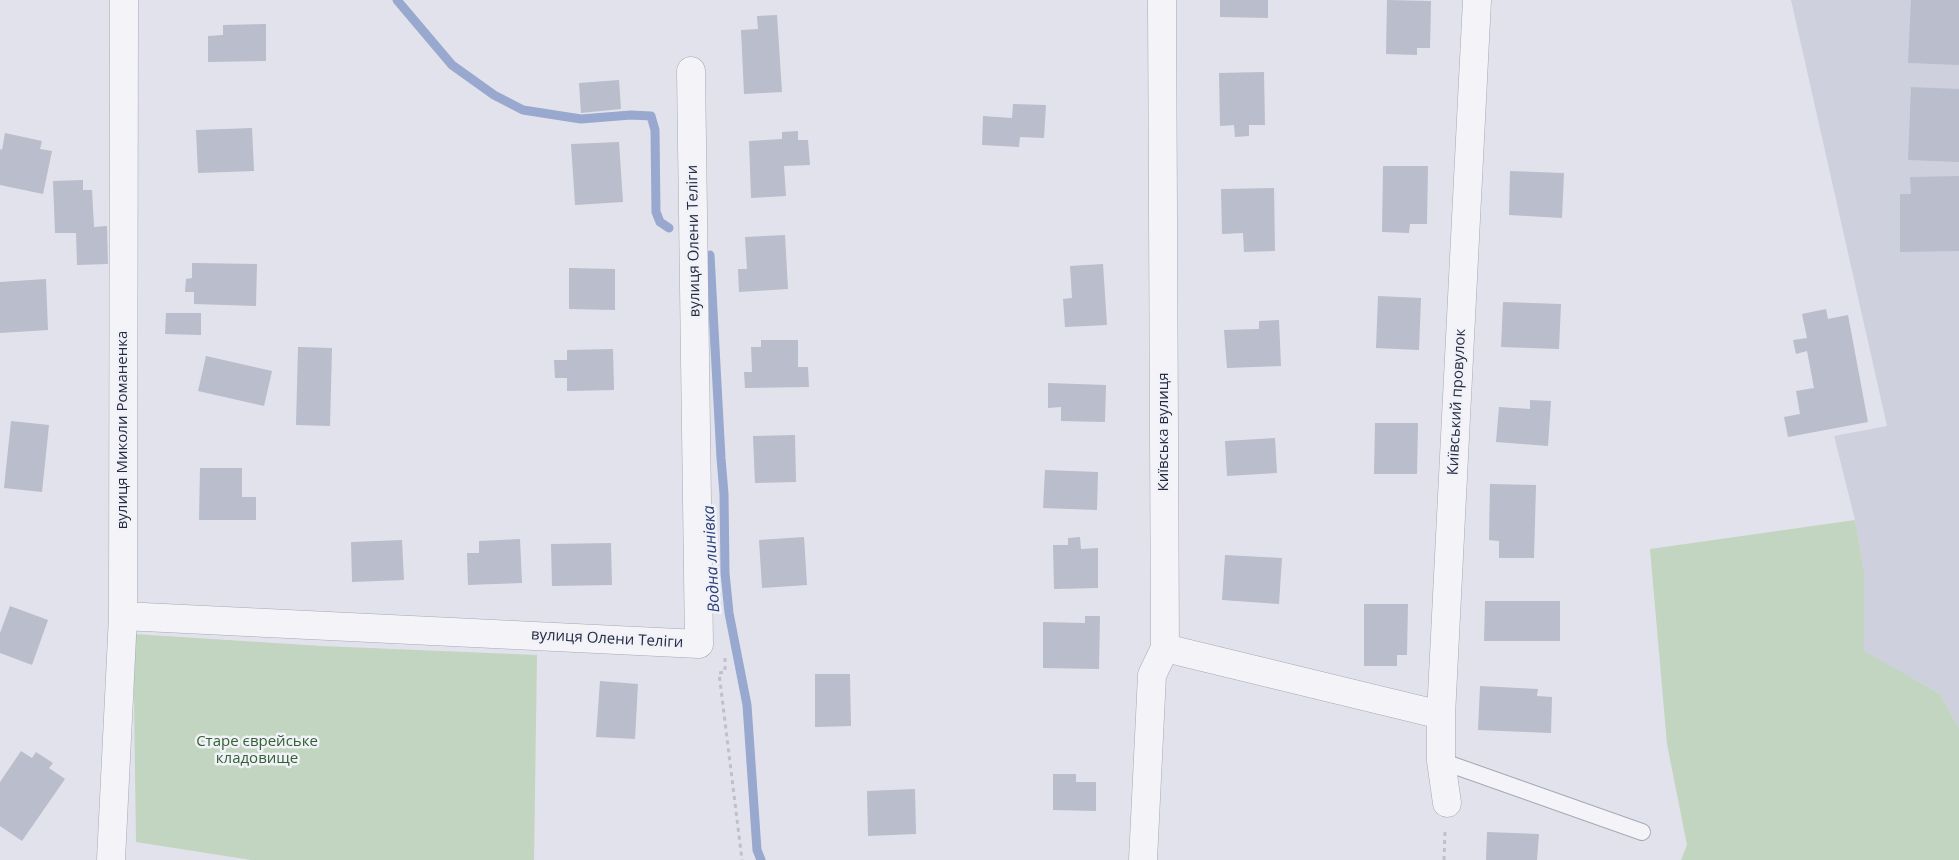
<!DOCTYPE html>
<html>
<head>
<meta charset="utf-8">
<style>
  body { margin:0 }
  canvas { display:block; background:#e1e2eb }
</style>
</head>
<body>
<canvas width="1959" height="860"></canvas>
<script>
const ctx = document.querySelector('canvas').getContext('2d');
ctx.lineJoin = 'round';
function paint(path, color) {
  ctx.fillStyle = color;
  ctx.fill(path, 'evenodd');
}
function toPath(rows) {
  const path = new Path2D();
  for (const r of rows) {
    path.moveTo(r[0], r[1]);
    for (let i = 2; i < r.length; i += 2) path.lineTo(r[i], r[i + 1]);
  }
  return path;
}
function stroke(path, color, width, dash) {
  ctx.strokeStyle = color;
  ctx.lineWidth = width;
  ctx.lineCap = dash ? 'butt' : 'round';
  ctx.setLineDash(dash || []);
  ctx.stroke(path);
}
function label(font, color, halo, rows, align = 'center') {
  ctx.font = font + ' "Open Sans",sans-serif';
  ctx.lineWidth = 5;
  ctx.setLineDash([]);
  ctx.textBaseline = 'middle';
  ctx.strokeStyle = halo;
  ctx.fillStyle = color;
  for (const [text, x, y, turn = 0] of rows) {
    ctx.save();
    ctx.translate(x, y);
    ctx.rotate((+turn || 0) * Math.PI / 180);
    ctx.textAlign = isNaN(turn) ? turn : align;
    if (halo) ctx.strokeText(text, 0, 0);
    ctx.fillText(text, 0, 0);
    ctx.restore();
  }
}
paint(toPath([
  [1791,0,1959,0,1959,728,1940,694,1864,652,1864,570,1855,520,1834,436,1887,426]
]), '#ced1dd');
paint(toPath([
  [1855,520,1864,570,1864,651,1940,694,1959,728,1959,860,1681,860,1687,845,1667,744,1650,549],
  [133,634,322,646,537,655,534,860,251,860,136,842]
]), '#c2d5c1');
stroke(toPath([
  [397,0,452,65,494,95,523,110,581,119,631,115,651,116,655,130,656,212,660,222,669,228],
  [710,255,721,458,724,494,725,573,729,613,747,705,757,850,761,860]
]), '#99a8ce', 9);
paint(toPath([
  [1220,0,1268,0,1268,18,1220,17],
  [1387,0,1431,1,1430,48,1417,48,1417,55,1386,54],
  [1911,0,1959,0,1959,65,1908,63],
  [777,15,782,92,744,94,741,30,758,29,757,16],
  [266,24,266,61,208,62,208,36,223,35,223,25],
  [1264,72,1265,125,1249,125,1249,136,1235,137,1234,125,1220,126,1219,73],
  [619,80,621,109,581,113,579,83],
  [1911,87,1959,89,1959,162,1908,160],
  [1013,104,1046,105,1044,138,1020,137,1019,147,982,145,983,116,1012,118],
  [252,128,254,171,198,173,196,130],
  [798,131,798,140,808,140,810,165,784,166,786,196,751,198,749,141,782,139,782,132],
  [5,133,42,141,40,149,52,151,43,194,0,185,0,149,2,150],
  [619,142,623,202,575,205,571,144],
  [1383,166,1428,166,1427,224,1410,224,1409,233,1382,232],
  [1510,171,1564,173,1562,218,1509,215],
  [1959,176,1959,251,1900,252,1900,194,1911,194,1910,177],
  [83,180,83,190,92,190,94,227,107,226,108,264,77,265,76,233,55,233,53,181],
  [1274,188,1275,251,1244,252,1243,233,1222,234,1221,189],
  [785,235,788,289,739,292,738,269,747,269,745,237],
  [192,263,257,264,256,306,194,304,194,292,185,292,186,279,192,278],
  [1103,264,1107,325,1065,327,1063,299,1072,298,1070,266],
  [569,268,615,269,615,310,569,309],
  [46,279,48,330,0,333,0,282],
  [1378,296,1421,298,1419,350,1376,348],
  [1503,302,1561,304,1559,349,1501,347],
  [1826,309,1828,319,1848,315,1868,422,1788,437,1784,417,1800,414,1796,391,1814,388,1807,351,1796,354,1793,340,1807,338,1802,314],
  [166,313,201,313,201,335,165,334],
  [1279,320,1281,366,1227,368,1224,330,1259,329,1259,321],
  [761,340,798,340,798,367,808,367,809,387,745,388,744,372,752,372,751,347,761,347],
  [298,347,332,348,330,426,296,425],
  [613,349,614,390,567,391,567,378,555,378,554,360,567,360,567,350],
  [206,356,272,371,264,406,198,391],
  [1048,383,1106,385,1105,422,1061,421,1061,407,1048,408],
  [1530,400,1551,401,1548,446,1496,442,1499,407,1530,409],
  [11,421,49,425,42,492,4,488],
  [1375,423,1418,423,1417,474,1374,474],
  [795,435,796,482,755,483,753,436],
  [1275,438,1277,473,1227,476,1225,441],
  [200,468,242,468,242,497,256,497,256,520,199,520],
  [1045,470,1098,472,1097,510,1043,508],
  [1490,484,1536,485,1534,558,1499,558,1499,541,1489,540],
  [804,537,807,585,762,588,759,540],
  [1080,537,1081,549,1098,548,1098,588,1054,589,1053,545,1068,545,1068,538],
  [520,539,522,583,468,585,467,553,479,553,479,541],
  [402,540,404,580,352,582,351,542],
  [611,543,612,585,552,586,551,544],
  [1225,555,1282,558,1279,604,1222,600],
  [1485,601,1560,601,1560,641,1484,641],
  [1364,604,1408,604,1407,655,1397,655,1397,666,1364,666],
  [10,606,48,620,32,665,0,653,0,633],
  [1085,616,1100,616,1099,669,1043,668,1043,622,1085,623],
  [815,674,850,674,851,726,815,727],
  [600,681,638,684,635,739,596,737],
  [1480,686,1538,689,1537,696,1552,697,1551,733,1478,730],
  [21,751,32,758,36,752,53,763,49,768,65,779,22,841,0,826,0,782],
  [1053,774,1076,774,1076,782,1096,782,1096,811,1053,810],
  [915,789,916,834,868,836,867,791],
  [1487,832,1539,834,1537,860,1486,860]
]), '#babdcb');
const lane = toPath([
  [1441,761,1642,832]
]);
const street = toPath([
  [123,616,699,644,691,71],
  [1165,648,1441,715],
  [1447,803,1441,761,1441,715,1477,0],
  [111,860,123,616,124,0],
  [1143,860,1152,675,1165,648,1162,0]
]);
stroke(lane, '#a5a8b6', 18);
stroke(street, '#a5a8b6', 29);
stroke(toPath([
  [725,658,725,672,719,673,742,860],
  [1444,860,1445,831]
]), '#bfc0c9', 3, [4, 4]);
stroke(lane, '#f4f4f8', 16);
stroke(street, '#f4f4f8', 28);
label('15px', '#272c44', '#f0f2f8', [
  ["вулиця Олени Теліги",694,241,-91],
  ["Київський провулок",1457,402,-87],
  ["вулиця Миколи Романенка",123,430,-90],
  ["Київська вулиця",1164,432,-90],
  ["вулиця Олени Теліги",607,639,3]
]);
label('15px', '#336134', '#f0f2f8', [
  ["Старе єврейське",257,742],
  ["кладовище",257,759]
]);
label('italic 16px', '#2e417b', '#f0f2f8', [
  ["Водна линівка",712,559,-93]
]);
</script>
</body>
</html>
